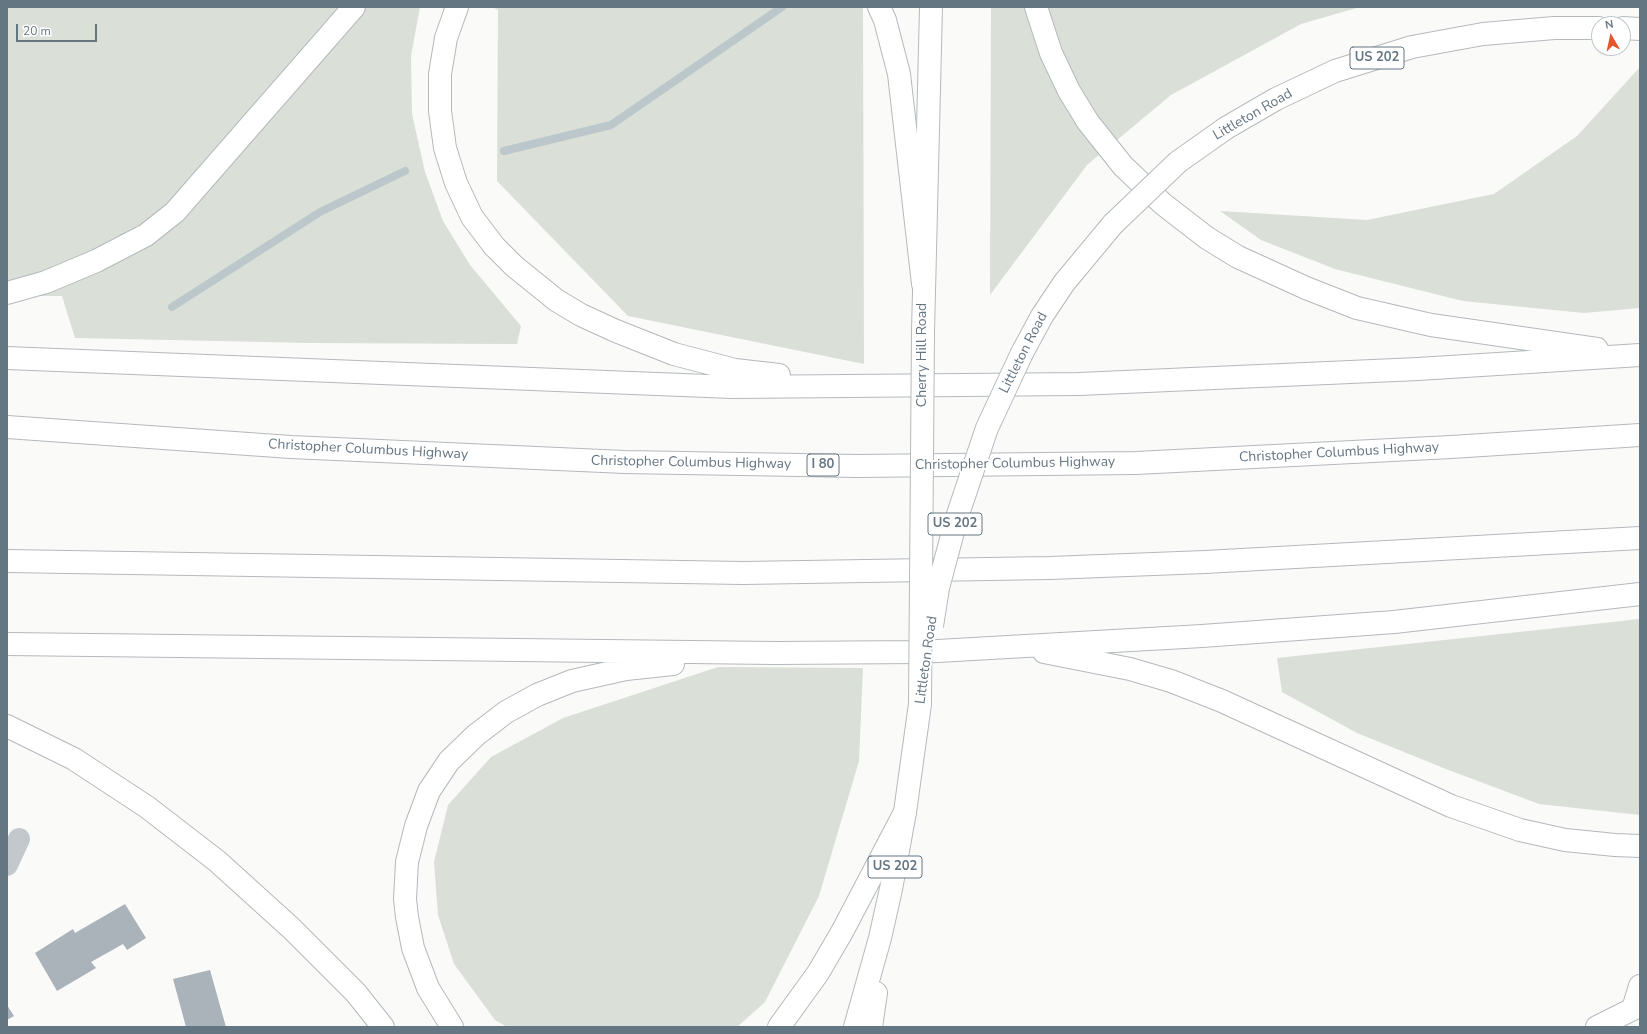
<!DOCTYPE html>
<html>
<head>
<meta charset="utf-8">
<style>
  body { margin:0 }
  #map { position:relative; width:1647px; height:1034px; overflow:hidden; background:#fafaf8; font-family:"Nunito Sans",sans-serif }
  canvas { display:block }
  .frame { position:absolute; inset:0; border:8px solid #657683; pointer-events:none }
  .north { position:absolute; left:1591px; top:16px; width:40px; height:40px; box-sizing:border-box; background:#fff; border:1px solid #c1c8cd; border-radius:50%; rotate:351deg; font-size:11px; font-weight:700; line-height:16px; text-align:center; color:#657683 }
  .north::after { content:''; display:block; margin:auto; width:14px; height:18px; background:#e4572e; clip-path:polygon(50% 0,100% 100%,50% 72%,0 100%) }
  .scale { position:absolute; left:16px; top:24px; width:81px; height:18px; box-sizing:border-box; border:2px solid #657683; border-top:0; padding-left:5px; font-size:12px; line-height:14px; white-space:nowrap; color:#657683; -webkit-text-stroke:3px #fff; paint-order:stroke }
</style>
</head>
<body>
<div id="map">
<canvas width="1647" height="1034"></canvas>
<div class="frame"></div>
<div class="north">N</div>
<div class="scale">20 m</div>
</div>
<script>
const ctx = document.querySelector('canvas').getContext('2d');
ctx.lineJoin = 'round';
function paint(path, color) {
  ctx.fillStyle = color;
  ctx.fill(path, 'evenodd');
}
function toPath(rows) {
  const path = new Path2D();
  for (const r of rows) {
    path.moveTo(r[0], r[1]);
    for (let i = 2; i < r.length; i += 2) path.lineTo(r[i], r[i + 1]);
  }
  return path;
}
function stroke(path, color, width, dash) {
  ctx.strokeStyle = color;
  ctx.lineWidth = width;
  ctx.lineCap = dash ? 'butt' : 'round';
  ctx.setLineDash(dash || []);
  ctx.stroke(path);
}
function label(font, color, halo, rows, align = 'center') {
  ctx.font = font + ' "Nunito Sans",sans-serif';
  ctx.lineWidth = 4;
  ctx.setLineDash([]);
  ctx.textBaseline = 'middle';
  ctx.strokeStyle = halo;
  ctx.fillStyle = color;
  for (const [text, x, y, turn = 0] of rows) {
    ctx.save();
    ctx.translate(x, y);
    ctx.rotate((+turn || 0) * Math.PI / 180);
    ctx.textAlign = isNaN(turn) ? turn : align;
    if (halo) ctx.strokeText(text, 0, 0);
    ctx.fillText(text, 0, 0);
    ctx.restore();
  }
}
paint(toPath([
  [7,7,420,7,411,56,412,114,425,172,443,221,470,265,521,326,517,344,311,343,75,338,62,296,7,296],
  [492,7,863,7,864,364,628,316,497,181,498,10],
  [991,7,1360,7,1301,24,1171,95,1087,165,990,295],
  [1640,67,1640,308,1584,313,1463,301,1335,269,1261,240,1220,211,1367,220,1494,194,1577,136],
  [1640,619,1640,815,1539,804,1446,769,1357,733,1282,692,1277,658],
  [718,667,863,668,859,761,819,896,765,1002,737,1027,507,1027,495,1020,454,964,438,915,434,862,448,805,491,757,563,718]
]), '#dadfd7');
stroke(toPath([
  [504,151,611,125,782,7],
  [172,307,320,212,405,171]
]), '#bbc7cb', 8);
paint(toPath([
  [125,904,146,938,127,950,123,944,91,962,96,968,57,991,35,953,73,929,75,933],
  [210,970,226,1027,186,1027,173,979],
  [7,1005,14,1016,7,1020]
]), '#aab3b9');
const major = toPath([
  [1623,28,1640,29],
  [1178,162,1226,128,1276,99,1335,71,1412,47,1483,34,1554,28,1599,28],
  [923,332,931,7],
  [1022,353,1042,316,1064,283,1113,224],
  [855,1027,880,938,891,889,905,812,920,704],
  [871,1027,876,993],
  [1597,1027,1633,1009,1640,986]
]);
const highway = toPath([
  [457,7,446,38,440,74,440,111,445,148,456,183,472,217,494,246,514,266,556,300,581,315,616,331,674,354,735,370,779,375],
  [879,7,885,20,899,74,923,284],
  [1036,7,1051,53,1069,91,1088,122,1123,166,1163,204,1207,238,1238,257,1306,288,1357,308,1431,325,1597,349],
  [7,293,46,282,96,261,146,235,175,212,354,7],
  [7,358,732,387,1079,384,1418,369,1640,355],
  [7,427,291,447,625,462,857,466,1136,463,1451,447,1640,435],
  [7,561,743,573,1050,568,1205,562,1640,538],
  [7,644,775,653,920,652,1202,636,1394,622,1640,594],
  [1044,652,1130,669,1171,681,1222,701,1451,806,1520,830,1565,840,1615,845,1640,846],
  [7,726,74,759,147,807,217,861,291,928,356,993,383,1027],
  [452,1027,428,988,413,948,407,917,405,899,407,862,416,826,429,791,449,761,476,735,506,712,537,695,572,681,626,669,673,664],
  [779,1027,818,973,842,932,905,812]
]);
stroke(major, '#b5babe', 24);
stroke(highway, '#b4b9bd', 24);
stroke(toPath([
  [7,865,19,839]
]), '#c3c8cc', 22);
stroke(major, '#fff', 22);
stroke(highway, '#fff', 22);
const majorBridge = toPath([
  [1113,224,1178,162],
  [932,626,938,588,957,517,987,428,1022,353],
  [920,704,923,332]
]);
stroke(majorBridge, '#b5babe', 24, []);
stroke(majorBridge, '#fff', 22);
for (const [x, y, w] of [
  [1377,58,54],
  [823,465,32],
  [955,524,54],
  [895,867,54]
]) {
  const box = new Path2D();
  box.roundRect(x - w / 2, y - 11, w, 22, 3);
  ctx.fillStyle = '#fff';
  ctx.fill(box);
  stroke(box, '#657683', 1);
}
label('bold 13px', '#657683', null, [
  ["US 202",1377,58],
  ["I 80",823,465],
  ["US 202",955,524],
  ["US 202",895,867]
]);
label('14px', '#657683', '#fff', [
  ["Littleton Road",1253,115,-30],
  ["Littleton Road",1024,353,-63],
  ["Cherry Hill Road",923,355,-90],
  ["Christopher Columbus Highway",368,450,3],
  ["Christopher Columbus Highway",1339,453,-3],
  ["Christopher Columbus Highway",691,463,1],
  ["Christopher Columbus Highway",1015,464,-1],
  ["Littleton Road",927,660,-82]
]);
</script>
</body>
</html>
